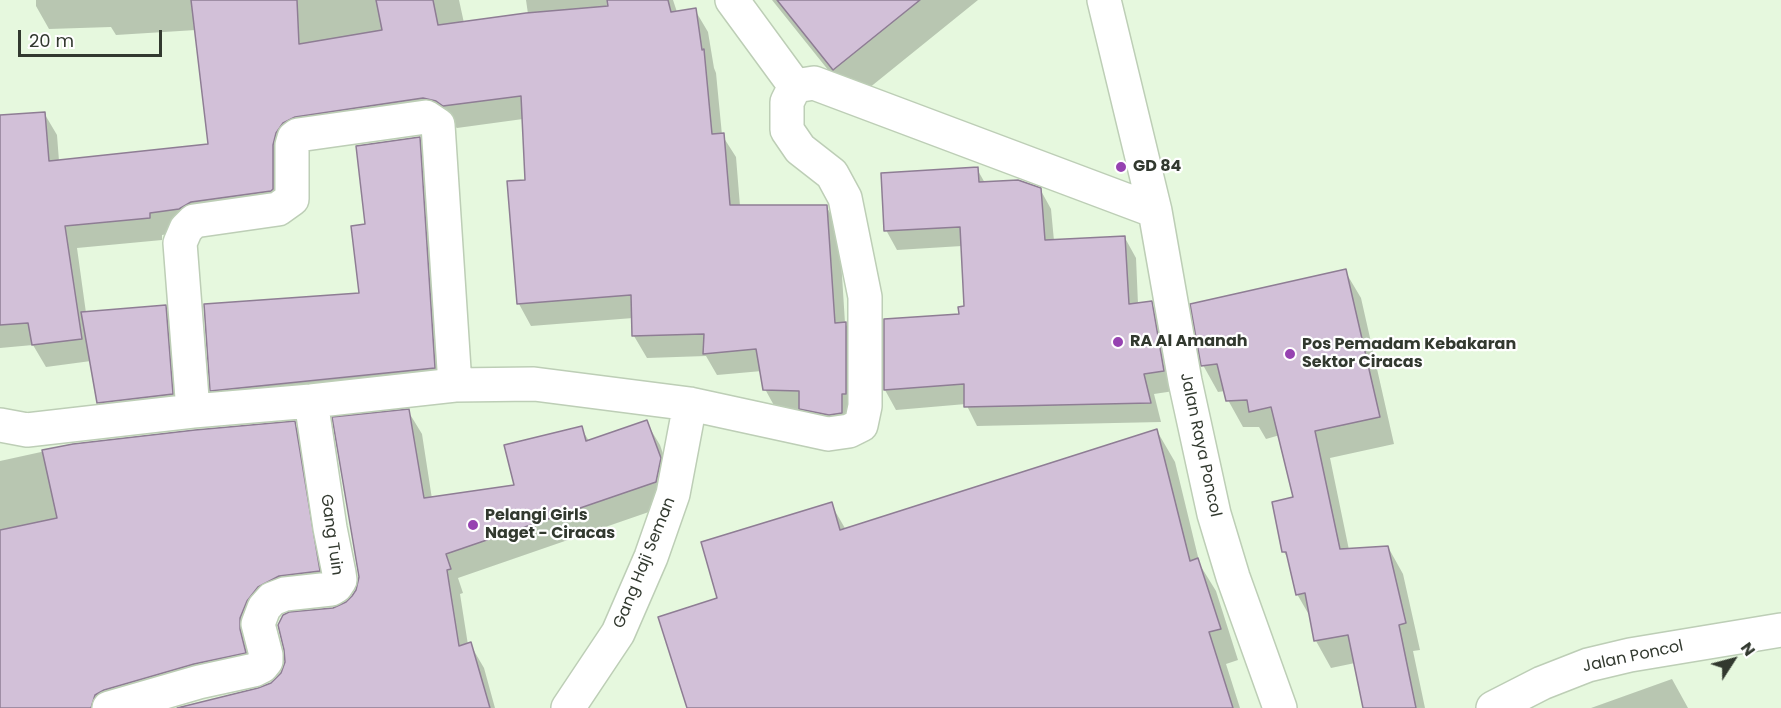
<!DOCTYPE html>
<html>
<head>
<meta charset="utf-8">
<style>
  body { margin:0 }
  #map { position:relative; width:1781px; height:708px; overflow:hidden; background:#e6f8de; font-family:Poppins,sans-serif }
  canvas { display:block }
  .north { position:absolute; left:1703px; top:630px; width:60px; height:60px; -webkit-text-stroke:4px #fff; paint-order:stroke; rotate:54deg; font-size:16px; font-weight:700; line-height:24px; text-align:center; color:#32392f }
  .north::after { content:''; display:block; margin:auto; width:21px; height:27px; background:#32392f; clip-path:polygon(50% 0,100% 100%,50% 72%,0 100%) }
  .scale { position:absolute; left:18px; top:30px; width:144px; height:27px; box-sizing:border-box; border:3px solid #32392f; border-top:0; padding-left:8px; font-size:18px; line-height:21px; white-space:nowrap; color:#32392f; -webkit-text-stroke:4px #fff; paint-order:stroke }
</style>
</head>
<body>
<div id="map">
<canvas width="1781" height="708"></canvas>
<div class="north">N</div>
<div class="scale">20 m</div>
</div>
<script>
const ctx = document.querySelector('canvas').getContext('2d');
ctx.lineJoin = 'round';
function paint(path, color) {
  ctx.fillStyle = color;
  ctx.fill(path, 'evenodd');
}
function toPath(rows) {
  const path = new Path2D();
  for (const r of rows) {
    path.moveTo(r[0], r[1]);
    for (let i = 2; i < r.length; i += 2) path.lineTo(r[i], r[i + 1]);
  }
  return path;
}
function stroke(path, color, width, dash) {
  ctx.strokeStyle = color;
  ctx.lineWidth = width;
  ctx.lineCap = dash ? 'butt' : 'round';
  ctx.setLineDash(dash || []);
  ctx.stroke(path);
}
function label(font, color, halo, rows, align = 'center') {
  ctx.font = font + ' Poppins,sans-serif';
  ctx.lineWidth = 4.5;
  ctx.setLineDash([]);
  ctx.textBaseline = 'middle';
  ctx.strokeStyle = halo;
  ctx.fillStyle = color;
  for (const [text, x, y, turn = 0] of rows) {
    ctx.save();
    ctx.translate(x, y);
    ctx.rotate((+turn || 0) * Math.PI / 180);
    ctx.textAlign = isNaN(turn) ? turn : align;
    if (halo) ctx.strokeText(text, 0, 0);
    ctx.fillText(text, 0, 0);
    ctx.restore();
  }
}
paint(toPath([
  [36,0,459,0,464,23,528,14,526,0,673,0,677,12,695,10,708,32,714,68,716,73,722,135,736,157,740,206,826,206,839,228,845,323,858,346,854,435,777,411,765,389,762,371,717,375,706,356,647,358,634,336,633,318,531,326,519,304,526,181,523,119,457,128,450,123,308,138,285,212,192,231,162,235,162,240,77,248,86,313,165,306,179,330,186,418,113,426,99,403,91,361,46,367,33,345,0,348,0,117,44,113,57,135,59,161,210,145,196,30,116,35,111,27,49,29,36,6],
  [772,0,978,0,853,101],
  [419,138,433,162,448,392,225,414,212,390,361,295,367,225],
  [977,169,985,183,1040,189,1051,209,1054,241,1125,238,1136,258,1138,304,1151,302,1162,322,1174,391,1154,394,1161,422,977,426,966,404,896,410,885,390,885,321,960,316,966,308,962,246,897,250,886,230],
  [1345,271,1361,298,1394,444,1330,458,1349,550,1388,547,1403,574,1420,650,1413,651,1425,708,1364,708,1355,663,1331,668,1316,641,1312,620,1297,594,1290,562,1284,552,1295,499,1280,435,1266,439,1259,427,1243,427,1228,400,1225,391,1218,392,1203,365],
  [408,411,422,434,432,499,516,487,581,428,589,441,646,422,660,445,673,483,669,505,458,578,463,593,460,594,468,645,470,644,484,668,495,708,182,708,258,690,271,684,334,609,346,603,357,590],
  [294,423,308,447,332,595,271,610,253,654,136,708,0,708,0,461,73,445],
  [1157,431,1175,462,1200,565,1216,591,1238,660,1226,664,1240,708,689,708,719,599,831,504,846,530],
  [1672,679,1688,708,1591,708]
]), '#0003');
const building = toPath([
  [191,0,297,0,299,44,382,30,376,0,433,0,438,25,526,13,608,6,607,0,668,0,671,12,696,8,702,50,704,49,712,134,724,133,730,205,827,205,835,323,846,322,846,394,842,394,842,413,829,415,799,409,799,391,763,390,756,349,703,354,704,334,632,336,631,295,517,304,507,181,525,180,521,96,443,106,436,101,423,98,295,117,283,123,276,133,273,145,273,189,271,191,191,202,179,209,150,213,150,218,65,226,82,339,32,345,28,323,0,325,0,115,45,112,49,161,208,144,191,0],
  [777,0,920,0,833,70,777,0],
  [420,137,435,368,210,391,204,304,359,293,351,226,365,224,356,146,420,137],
  [978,167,979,182,1018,180,1041,188,1045,240,1125,236,1129,304,1152,301,1164,371,1144,374,1151,403,964,407,964,384,884,390,884,319,959,314,958,307,964,306,960,227,884,231,881,173,978,167],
  [1346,269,1380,417,1315,431,1340,549,1388,546,1406,623,1399,625,1416,708,1363,708,1348,635,1314,641,1305,593,1296,595,1286,552,1282,552,1272,502,1293,497,1271,407,1249,412,1247,400,1226,401,1217,364,1201,366,1190,304,1346,269],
  [166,305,173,394,97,403,81,312,166,305],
  [409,409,424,498,514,485,504,445,582,426,586,441,647,420,661,458,656,482,446,554,451,569,447,570,459,646,471,642,490,708,177,708,258,688,271,683,281,673,285,662,284,650,278,625,283,615,289,612,333,608,346,602,352,596,356,590,359,577,332,417,409,409],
  [295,421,320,571,279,576,258,587,247,601,240,618,240,629,246,653,194,664,104,690,95,695,91,708,0,708,0,530,57,518,42,450,73,444,195,430,295,421],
  [1157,429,1190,561,1198,558,1221,629,1209,632,1233,708,687,708,658,617,717,598,701,542,832,502,840,530,1157,429]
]);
paint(building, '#d2c0d8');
stroke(building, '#8e7d94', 1.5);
const minor = toPath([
  [732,0,795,86],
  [1104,0,1155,211,1185,381,1214,514,1233,577,1280,708],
  [193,411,180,243,186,229,194,221,278,209,292,199,292,145,294,138,298,135,426,117,438,125,455,385],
  [0,425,27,430,193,411,311,401,455,385,534,384,690,404,828,434,849,431,861,425,865,406,865,297,845,198,832,174,800,149,787,130,787,102,795,86,814,83,1155,211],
  [109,708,199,682,254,670,262,666,266,661,266,655,258,624,264,608,272,599,285,594,331,589,336,586,340,580,339,573,330,528,311,401],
  [568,708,618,633,651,557,673,494,690,404],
  [1493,708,1542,683,1588,665,1630,655,1781,630]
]);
stroke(minor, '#bdceb6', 36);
stroke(minor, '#fff', 33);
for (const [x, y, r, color] of [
  [1121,167,6,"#9642b1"],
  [1118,342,6,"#9642b1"],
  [1290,354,6,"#9642b1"],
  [473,525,6,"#9642b1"]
]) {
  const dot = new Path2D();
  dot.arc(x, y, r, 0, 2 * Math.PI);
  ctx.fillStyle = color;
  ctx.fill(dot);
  stroke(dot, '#fff', 2);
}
label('bold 16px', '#32392f', '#fff', [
  ["GD 84",1133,167],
  ["RA Al Amanah",1130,342],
  ["Pos Pemadam Kebakaran",1302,345],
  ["Sektor Ciracas",1302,363],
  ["Pelangi Girls",485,516],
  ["Naget - Ciracas",485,534]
], 'left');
label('16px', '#32392f', '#fff', [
  ["Jalan Raya Poncol",1200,445,78],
  ["Gang Tuin",331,535,82],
  ["Gang Haji Seman",645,563,-68],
  ["Jalan Poncol",1633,657,-12]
]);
</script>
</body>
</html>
